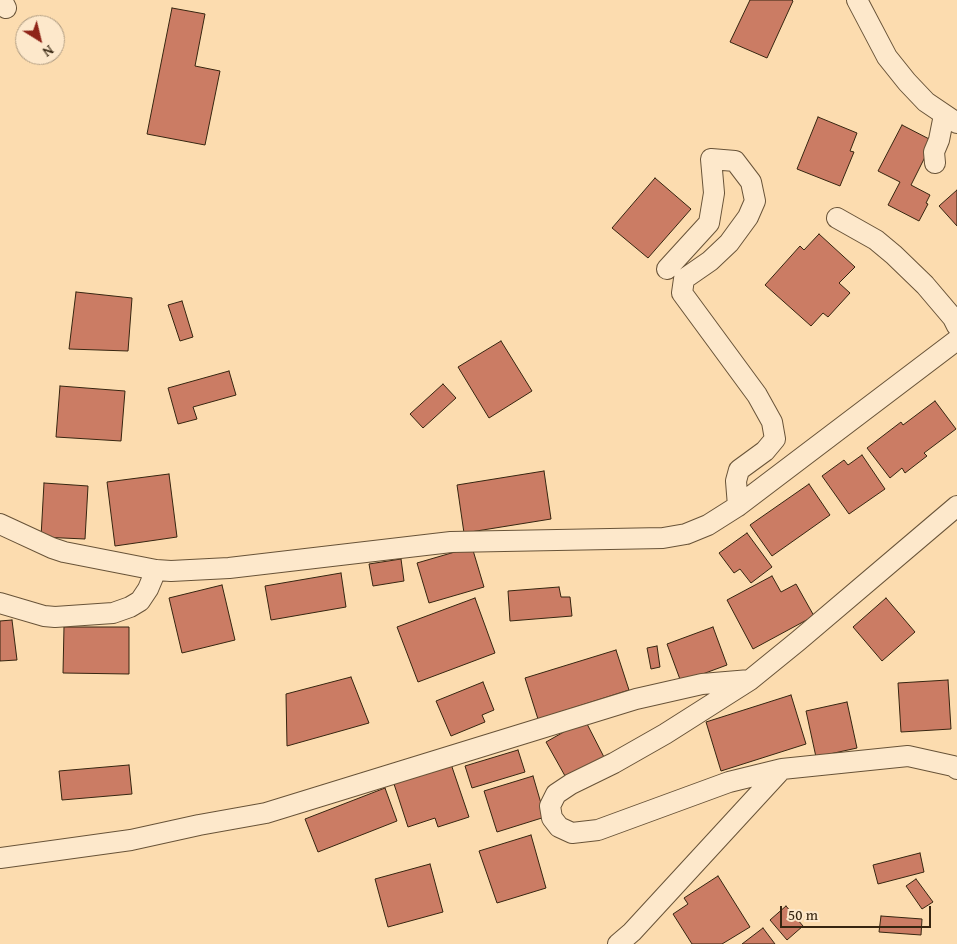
<!DOCTYPE html>
<html>
<head>
<meta charset="utf-8">
<style>
  body { margin:0 }
  #map { position:relative; width:957px; height:944px; overflow:hidden; background:#fcdcaf; font-family:"Gentium Book Plus",serif }
  canvas { display:block }
  .north { position:absolute; left:15px; top:15px; width:50px; height:50px; box-sizing:border-box; background:#fde8cb; border:1px solid #ad9a80; border-radius:50%; rotate:144deg; font-size:14px; font-weight:700; line-height:20px; text-align:center; color:#362510 }
  .north::after { content:''; display:block; margin:auto; width:18px; height:22px; background:#8f2418; clip-path:polygon(50% 0,100% 100%,50% 72%,0 100%) }
  .scale { position:absolute; left:780px; top:906px; width:151px; height:22px; box-sizing:border-box; border:2px solid #362510; border-top:0; padding-left:6px; font-size:15px; line-height:18px; white-space:nowrap; color:#362510; -webkit-text-stroke:4px #fde8cb; paint-order:stroke }
</style>
</head>
<body>
<div id="map">
<canvas width="957" height="944"></canvas>
<div class="north">N</div>
<div class="scale">50 m</div>
</div>
<script>
const ctx = document.querySelector('canvas').getContext('2d');
ctx.lineJoin = 'round';
function paint(path, color) {
  ctx.fillStyle = color;
  ctx.fill(path, 'evenodd');
}
function toPath(rows) {
  const path = new Path2D();
  for (const r of rows) {
    path.moveTo(r[0], r[1]);
    for (let i = 2; i < r.length; i += 2) path.lineTo(r[i], r[i + 1]);
  }
  return path;
}
function stroke(path, color, width, dash) {
  ctx.strokeStyle = color;
  ctx.lineWidth = width;
  ctx.lineCap = dash ? 'butt' : 'round';
  ctx.setLineDash(dash || []);
  ctx.stroke(path);
}
const building = toPath([
  [750,0,792,0,793,1,767,58,730,42,750,0],
  [172,8,205,14,195,66,220,71,205,145,147,134,172,8],
  [818,117,857,133,850,151,854,152,840,186,797,169,818,117],
  [902,125,933,141,911,185,930,195,926,203,928,204,919,221,888,205,900,182,878,171,902,125],
  [655,178,691,209,648,258,612,228,655,178],
  [957,190,957,226,939,206,957,190],
  [819,234,855,267,839,283,850,293,828,317,823,313,811,326,765,285,800,246,804,250,819,234],
  [76,292,132,298,128,351,69,349,76,292],
  [182,301,193,337,180,341,168,305,182,301],
  [501,341,532,391,489,418,458,367,501,341],
  [229,371,236,395,193,407,197,419,178,424,168,388,229,371],
  [443,384,456,398,423,428,410,414,443,384],
  [60,386,125,391,121,441,56,437,60,386],
  [935,401,956,429,924,453,927,456,905,473,902,468,890,478,867,448,901,422,903,425,935,401],
  [862,455,885,489,849,514,822,476,844,460,848,465,862,455],
  [544,471,551,519,464,533,457,485,544,471],
  [169,474,177,537,115,546,107,482,169,474],
  [44,483,88,486,85,539,41,537,44,483],
  [809,484,830,515,772,556,750,525,809,484],
  [747,533,772,567,751,583,740,569,734,573,719,553,747,533],
  [472,547,484,587,429,603,417,563,472,547],
  [401,559,404,581,373,586,369,564,401,559],
  [341,573,346,607,271,620,265,586,341,573],
  [772,576,781,592,796,584,814,616,753,649,727,600,772,576],
  [222,585,235,640,182,653,169,598,222,585],
  [559,587,561,597,570,597,572,616,510,621,508,591,559,587],
  [475,598,495,653,418,682,397,627,475,598],
  [886,598,915,632,882,661,853,627,886,598],
  [12,620,17,660,0,661,0,621,12,620],
  [64,627,129,627,129,674,63,673,64,627],
  [713,627,727,665,681,682,667,644,713,627],
  [657,646,660,667,651,669,647,648,657,646],
  [616,650,629,690,538,719,525,678,616,650],
  [351,677,369,723,287,746,286,694,351,677],
  [948,680,951,729,901,732,898,683,948,680],
  [483,682,494,710,482,715,485,722,451,736,436,701,483,682],
  [791,695,806,744,721,771,706,722,791,695],
  [847,702,857,748,816,757,806,711,847,702],
  [585,720,606,761,569,783,546,742,585,720],
  [518,750,525,772,472,788,465,766,518,750],
  [451,764,469,817,438,827,435,818,408,827,394,784,451,764],
  [129,765,132,794,62,800,59,771,129,765],
  [533,776,545,817,497,832,484,791,533,776],
  [385,788,397,821,318,852,305,819,385,788],
  [531,835,546,888,497,903,479,851,531,835],
  [920,853,924,872,878,884,873,865,920,853],
  [430,864,443,912,388,927,375,879,430,864],
  [718,876,750,927,722,944,692,944,673,914,688,904,684,898,718,876],
  [916,879,933,902,922,909,906,886,916,879],
  [786,906,803,926,787,940,770,920,786,906],
  [881,916,922,919,921,935,879,932,881,916],
  [763,928,775,944,742,944,763,928]
]);
paint(building, '#cb7c64');
stroke(building, '#362510', 1);
const minor = toPath([
  [2,0,6,8],
  [857,0,887,57,907,82,926,102,957,123],
  [935,163,934,152,939,140,944,115],
  [837,218,876,240,894,255,925,285,953,318,957,326],
  [667,269,709,223,714,193,711,159,735,161,751,182,755,201,748,217,729,243,710,261,684,279,682,293,757,395,772,422,775,439,765,451,739,470,736,481,738,506],
  [0,524,52,548,64,552,156,570,171,571,229,568,451,542,663,538,686,534,708,525,738,506,957,340],
  [0,603,44,616,55,617,113,613,130,607,140,601,148,589,156,570],
  [782,769,729,782,598,830,572,833,559,827,552,818,550,806,556,794,571,784,614,763,665,734,750,680,798,641,957,506],
  [0,858,131,840,199,825,266,813,636,699,702,684,750,680],
  [618,944,632,932,782,769,908,756,953,766,957,769]
]);
stroke(minor, '#685338', 22);
stroke(minor, '#fde8cb', 20);
</script>
</body>
</html>
